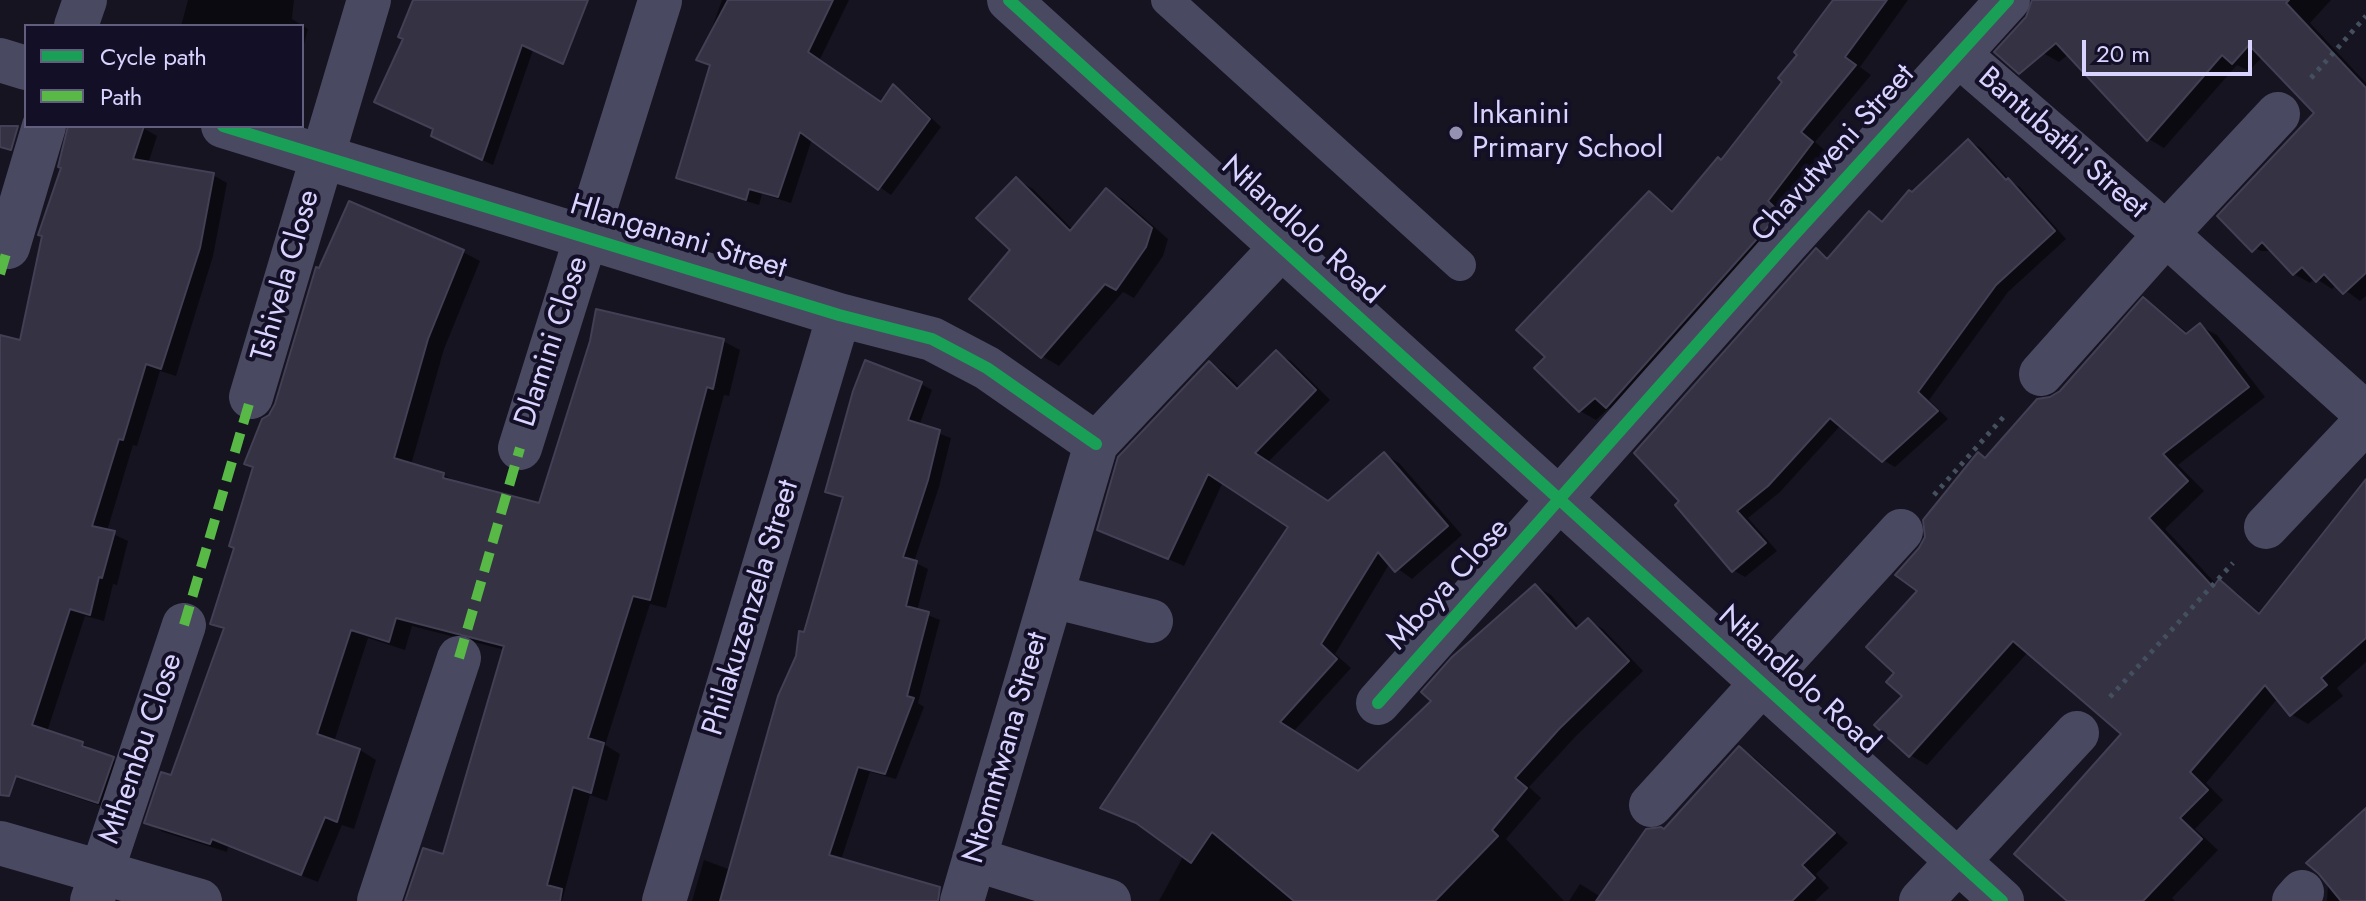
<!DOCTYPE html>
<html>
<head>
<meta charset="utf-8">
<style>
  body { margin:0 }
  #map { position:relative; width:2366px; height:901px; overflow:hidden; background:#161421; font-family:Jost,sans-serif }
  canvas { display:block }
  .legend { position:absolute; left:24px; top:24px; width:280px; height:104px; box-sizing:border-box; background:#130f26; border:2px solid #625e7d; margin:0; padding:10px 14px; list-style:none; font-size:24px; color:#d9d4ff }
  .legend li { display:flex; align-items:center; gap:16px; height:40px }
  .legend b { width:40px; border:2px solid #625e7d }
  .scale { position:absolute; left:2082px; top:40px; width:170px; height:36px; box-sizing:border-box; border:4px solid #d9d4ff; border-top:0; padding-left:10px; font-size:24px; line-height:28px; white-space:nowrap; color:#d9d4ff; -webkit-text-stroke:6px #130f26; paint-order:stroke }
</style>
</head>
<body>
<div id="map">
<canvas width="2366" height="901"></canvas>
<ul class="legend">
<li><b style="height:10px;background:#1a9f57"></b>Cycle path</li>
<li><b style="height:10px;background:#58b947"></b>Path</li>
</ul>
<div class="scale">20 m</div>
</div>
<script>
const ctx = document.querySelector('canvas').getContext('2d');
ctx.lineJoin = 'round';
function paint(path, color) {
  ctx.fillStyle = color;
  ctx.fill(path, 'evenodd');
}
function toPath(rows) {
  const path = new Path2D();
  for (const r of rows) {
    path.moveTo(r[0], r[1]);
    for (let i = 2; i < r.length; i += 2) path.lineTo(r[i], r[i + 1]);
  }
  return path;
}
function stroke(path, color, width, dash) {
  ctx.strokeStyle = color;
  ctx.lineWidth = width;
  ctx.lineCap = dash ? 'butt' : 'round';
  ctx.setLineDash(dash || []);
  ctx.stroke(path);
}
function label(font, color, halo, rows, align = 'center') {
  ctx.font = font + ' Jost,sans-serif';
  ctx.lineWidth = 8;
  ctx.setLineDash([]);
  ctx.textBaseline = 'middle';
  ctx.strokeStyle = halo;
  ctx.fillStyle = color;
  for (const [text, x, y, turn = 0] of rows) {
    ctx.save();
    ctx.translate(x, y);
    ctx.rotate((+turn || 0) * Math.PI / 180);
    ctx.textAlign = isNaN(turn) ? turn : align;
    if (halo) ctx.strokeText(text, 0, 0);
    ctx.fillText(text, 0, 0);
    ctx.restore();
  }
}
paint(toPath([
  [188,0,294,0,292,19,308,29,302,52,302,26,181,26],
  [415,0,453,0,538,36,493,165,444,142,435,129,405,39],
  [722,0,849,0,819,61,882,104,894,87,906,94,941,127,891,195,812,139,791,203,762,194,759,205,690,184,678,177,712,66,713,38,709,36],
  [1835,0,1908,0,1860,67,1871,75,1815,142,1827,152,1783,211,1795,223,1623,416,1609,408,1596,420,1580,411,1548,357,1650,193,1675,211,1722,162,1785,82],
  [2034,0,2331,0,2310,23,2366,83,2366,296,2360,301,2337,284,2332,289,2315,278,2310,283,2294,274,2272,251,2261,251,2245,242,2317,113,2263,56,2249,71,2237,65,2164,148,2149,139,2069,54,2059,62,2043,53,2028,18],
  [70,126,143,128,157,136,148,164,213,175,227,183,213,256,176,376,160,371,137,446,133,445,107,531,128,541,117,585,113,584,104,621,85,616,47,732,83,744,127,767,113,810,0,772,0,343,21,343,64,167],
  [1968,141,1981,148,2012,183,2020,187,2066,239,2008,292,1929,400,1948,419,1895,467,1883,460,1841,425,1780,492,1748,518,1777,551,1745,577,1733,570,1678,505,1816,251,1828,258,1870,213,1884,222],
  [1016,179,1033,189,1073,230,1107,190,1124,200,1168,239,1163,256,1134,298,1123,292,1059,366,1042,356,1013,250],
  [350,204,463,252,480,261,444,349,411,465,444,475,461,485,541,506,723,341,740,350,729,396,724,395,666,608,650,604,605,745,620,754,607,801,590,795,562,901,459,901,505,650,412,626,405,650,368,638,334,742,360,750,376,760,354,829,342,825,318,882,228,847,227,852,163,832,147,822,172,778,225,630,212,623,236,548,270,416,277,405,320,271],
  [2143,300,2160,310,2189,334,2200,326,2217,335,2265,397,2178,465,2204,491,2165,529,2217,585,2219,582,2236,592,2261,614,2366,493,2366,662,2337,688,2343,696,2308,724,2291,714,2278,698,2206,783,2223,800,2195,829,2218,850,2172,898,2175,901,2071,901,2124,734,2028,652,1927,765,1910,755,1905,696,1896,673,1920,591,1921,549,1978,454,1987,459,2061,392],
  [1276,353,1291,361,1330,400,1268,462,1329,503,1384,454,1399,463,1462,535,1412,579,1390,563,1335,654,1351,668,1293,732,1358,773,1434,701,1536,586,1551,595,1580,628,1588,620,1603,629,1643,671,1575,737,1529,787,1541,798,1506,839,1564,901,1159,901,1184,855,1146,828,1103,807,1291,527,1223,482,1184,566,1099,529,1209,363,1224,372,1241,388],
  [921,384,932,390,919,426,951,438,939,487,914,562,928,569,917,611,940,620,918,703,924,707,896,779,870,772,841,860,885,901,692,901,704,860,731,870,845,499,827,491],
  [1740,749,1755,758,1848,843,1816,874,1829,888,1815,901,1569,901,1580,884,1601,897],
  [2366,826,2366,901,2327,901,2328,884]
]), '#0007');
const building = toPath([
  [413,0,588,0,563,64,522,45,482,160,431,136,433,129,374,102,403,39,398,37,413,0],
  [728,0,833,0,808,52,881,102,893,84,930,119,878,190,800,132,778,197,749,189,746,200,676,178,710,65,696,60,728,0],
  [1833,0,1887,0,1845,57,1856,65,1801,132,1813,142,1768,201,1780,213,1606,408,1595,398,1579,412,1534,368,1545,357,1516,330,1649,191,1672,212,1718,157,1721,160,1782,82,1778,78,1797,55,1794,52,1833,0],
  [2032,0,2289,0,2286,3,2366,88,2366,273,2343,294,2324,274,2316,282,2302,267,2293,275,2262,242,2252,252,2217,216,2314,113,2249,45,2232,64,2222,55,2147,141,2056,43,2019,74,1994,52,2026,17,2032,0],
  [0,126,18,126,11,150,0,147,0,126],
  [68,126,144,126,133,159,214,173,200,248,161,369,146,364,123,440,119,439,92,526,115,531,102,578,99,577,90,615,70,609,32,725,83,742,82,746,114,757,98,803,16,776,9,796,0,795,0,335,20,340,42,236,38,235,61,168,58,167,68,126],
  [1968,139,2006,180,2008,178,2055,231,1996,285,1918,392,1938,411,1882,462,1830,418,1768,486,1737,511,1766,543,1732,572,1675,505,1679,501,1634,453,1816,248,1827,259,1869,211,1882,222,1909,190,1912,192,1968,139],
  [1016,177,1070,231,1106,188,1152,228,1146,247,1116,290,1105,284,1041,358,969,299,1010,250,976,218,1016,177],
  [349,201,464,250,428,339,394,458,444,473,443,478,539,503,590,341,596,309,724,339,713,389,707,387,650,600,633,596,588,738,604,743,591,793,573,787,547,885,562,889,560,901,405,901,423,848,443,854,504,646,396,618,389,642,351,630,317,734,360,749,337,822,325,817,301,875,212,839,210,844,144,823,161,772,171,775,224,628,210,624,234,548,229,546,253,467,244,464,262,419,269,415,275,404,316,267,319,268,349,201],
  [2143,297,2186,334,2200,323,2249,387,2163,454,2188,481,2149,518,2213,587,2219,579,2259,614,2366,479,2366,638,2321,678,2327,685,2290,716,2265,685,2190,772,2208,790,2180,818,2202,839,2143,901,2067,901,2014,854,2121,734,2013,641,1909,757,1874,725,1902,696,1886,682,1894,673,1866,647,1917,591,1895,575,1919,548,1925,537,1923,520,1978,452,1985,458,2037,399,2050,397,2060,391,2143,297],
  [1276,350,1316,390,1255,453,1328,501,1384,452,1448,526,1395,572,1378,552,1321,644,1337,659,1280,722,1358,771,1431,701,1421,692,1452,657,1535,584,1576,629,1588,618,1629,661,1559,729,1515,778,1527,788,1492,830,1498,836,1435,901,1294,901,1212,832,1191,863,1136,823,1100,808,1288,527,1208,474,1168,559,1097,530,1118,457,1209,361,1237,389,1276,350],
  [865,360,922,382,908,420,940,430,928,480,903,557,917,561,906,606,929,612,907,696,914,698,885,774,858,767,829,855,940,887,938,901,720,901,778,696,796,656,799,631,804,632,843,497,825,492,853,391,865,360],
  [1739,746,1835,833,1802,865,1815,878,1792,901,1596,901,1646,829,1661,827,1664,829,1739,746],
  [2366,808,2366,901,2341,901,2319,874,2306,863,2366,808]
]);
paint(building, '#343243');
stroke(building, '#433f54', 2);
stroke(toPath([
  [2311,78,2366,16],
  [1934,495,2007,413],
  [2110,697,2233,563]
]), '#44505f', 5, [4, 6]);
stroke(toPath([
  [1167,0,1460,265]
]), '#4a4962', 32);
stroke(toPath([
  [1009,0,2002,901],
  [76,26,85,0],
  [1959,55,2166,234,2366,414],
  [0,60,26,68],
  [223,126,839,315,932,339,987,368,1096,444],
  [8,247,44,126],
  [2041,374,2166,234,2278,114],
  [251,397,369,0],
  [520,448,660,1],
  [2266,527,2366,421],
  [1052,596,1151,621],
  [1378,703,1786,244,2008,0],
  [1651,805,1901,531],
  [0,843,200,901],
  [974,859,1109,901],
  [92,901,184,625],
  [379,901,459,658],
  [664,901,839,315],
  [962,901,1096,444,1281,248],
  [1921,901,2077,733],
  [2294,901,2302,892]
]), '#4a4962', 44);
stroke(toPath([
  [0,274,8,247],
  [184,625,251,397],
  [459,658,520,448]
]), '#58b947', 10, [20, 10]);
stroke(toPath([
  [1009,0,2002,901],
  [223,126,839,315,932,339,987,368,1096,444],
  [1378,703,1786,244,2008,0]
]), '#1a9f57', 12);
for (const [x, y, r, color] of [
  [1456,133,8,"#9591b1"]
]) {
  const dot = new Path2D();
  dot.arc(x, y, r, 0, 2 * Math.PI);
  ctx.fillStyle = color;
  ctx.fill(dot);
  stroke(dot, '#130f26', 3);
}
label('30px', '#d9d4ff', '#130f26', [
  ["Inkanini",1472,116],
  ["Primary School",1472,150]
], 'left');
label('30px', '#d9d4ff', '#130f26', [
  ["Bantubathi Street",2062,144,41],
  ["Chavutweni Street",1834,154,-48],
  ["Ntlandlolo Road",1301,231,42],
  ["Hlanganani Street",678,238,17],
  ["Tshivela Close",287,276,-74],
  ["Dlamini Close",553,342,-72],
  ["Mboya Close",1449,585,-48],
  ["Philakuzenzela Street",752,608,-73],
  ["Ntlandlolo Road",1798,681,42],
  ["Ntomntwana Street",1007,748,-74],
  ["Mthembu Close",142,749,-71]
]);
</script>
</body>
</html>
